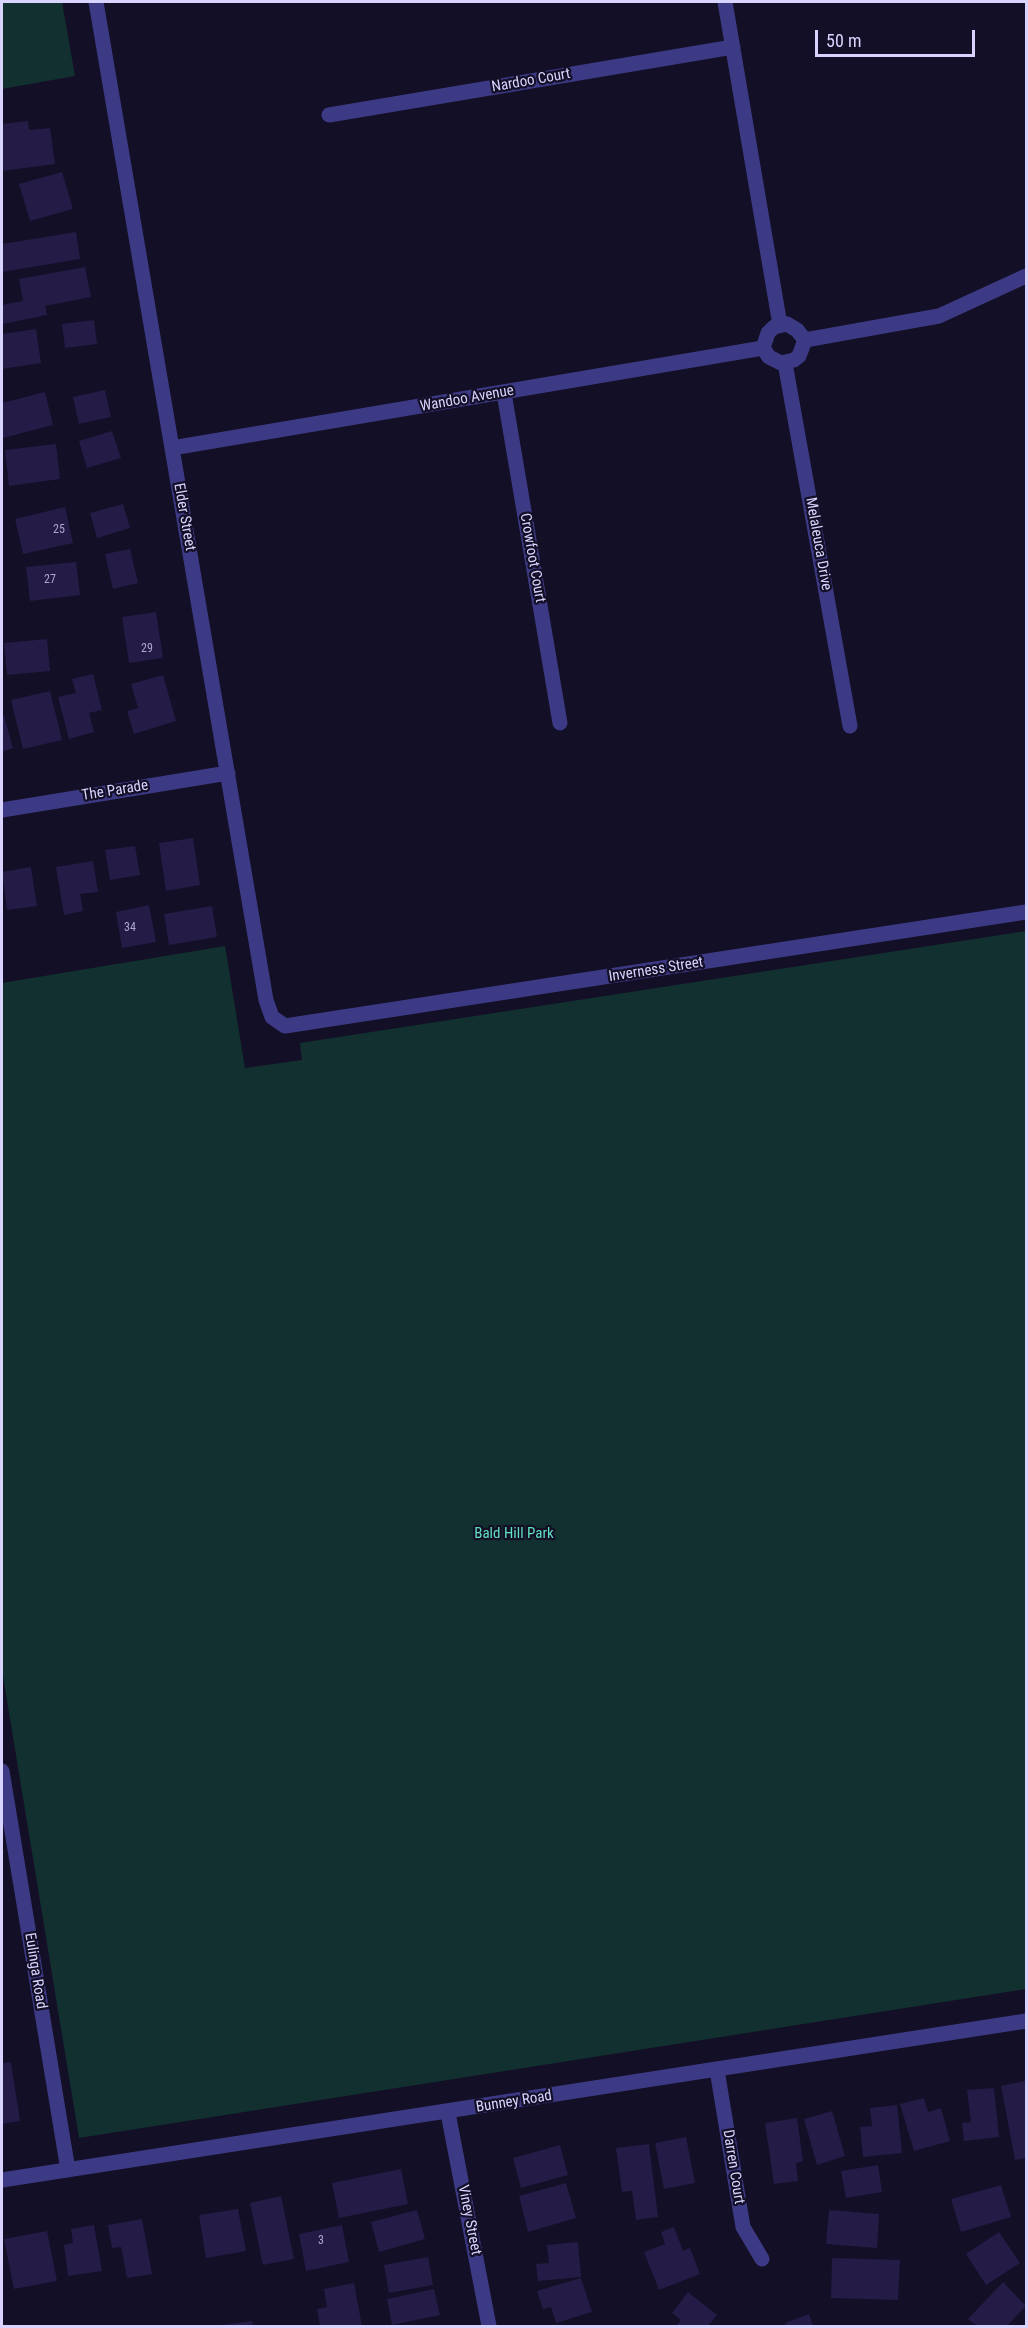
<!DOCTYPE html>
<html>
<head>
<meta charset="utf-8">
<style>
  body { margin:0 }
  #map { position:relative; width:1028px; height:2328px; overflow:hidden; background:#130f26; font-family:"Roboto Condensed",sans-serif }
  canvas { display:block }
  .frame { position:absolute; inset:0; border:3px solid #d9d4ff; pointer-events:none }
  .scale { position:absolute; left:815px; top:30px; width:160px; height:27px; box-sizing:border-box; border:3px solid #d9d4ff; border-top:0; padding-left:8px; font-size:18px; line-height:21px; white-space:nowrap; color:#d9d4ff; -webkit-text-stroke:4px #130f26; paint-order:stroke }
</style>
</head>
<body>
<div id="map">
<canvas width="1028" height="2328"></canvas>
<div class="frame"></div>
<div class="scale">50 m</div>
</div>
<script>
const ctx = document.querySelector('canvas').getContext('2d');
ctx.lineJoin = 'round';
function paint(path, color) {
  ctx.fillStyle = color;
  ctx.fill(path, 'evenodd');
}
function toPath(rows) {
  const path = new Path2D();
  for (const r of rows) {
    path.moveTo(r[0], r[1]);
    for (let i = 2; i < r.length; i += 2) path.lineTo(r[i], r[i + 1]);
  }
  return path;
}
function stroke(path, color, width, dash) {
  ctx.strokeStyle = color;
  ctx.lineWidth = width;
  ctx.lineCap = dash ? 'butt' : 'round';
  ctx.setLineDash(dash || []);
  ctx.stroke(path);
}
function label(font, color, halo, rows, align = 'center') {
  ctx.font = font + ' "Roboto Condensed",sans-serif';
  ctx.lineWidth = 4.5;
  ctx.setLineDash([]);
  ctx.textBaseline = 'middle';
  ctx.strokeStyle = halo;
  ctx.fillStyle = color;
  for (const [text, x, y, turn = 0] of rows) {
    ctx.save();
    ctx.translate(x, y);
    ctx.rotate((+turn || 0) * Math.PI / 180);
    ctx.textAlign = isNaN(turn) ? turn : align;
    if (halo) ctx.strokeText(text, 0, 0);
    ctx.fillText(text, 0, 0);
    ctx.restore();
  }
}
paint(toPath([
  [2,2,62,2,75,76,2,89],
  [1026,931,1026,1989,79,2138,2,1670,2,983,225,946,245,1068,302,1060,300,1043]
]), '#12302f');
paint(toPath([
  [28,121,29,130,50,128,55,164,2,171,2,124],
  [62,172,73,209,30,221,19,184],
  [76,232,80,259,2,272,2,244],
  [85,267,91,297,45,306,47,315,2,324,2,305,23,301,19,279],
  [94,320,97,344,65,348,62,324],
  [36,329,41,363,2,369,2,334],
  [105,390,111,417,79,424,73,397],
  [45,392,53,425,3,438,2,403],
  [112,431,121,458,87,468,79,441],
  [56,444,60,479,9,486,5,450],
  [123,504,130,528,97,538,90,513],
  [65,507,73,543,23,554,15,519],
  [130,549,138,583,113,589,105,554],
  [76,562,80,595,30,601,26,567],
  [156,612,163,658,129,663,122,617],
  [47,639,50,671,7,675,4,643],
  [93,674,102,710,89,713,94,732,69,739,58,697,76,693,72,679],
  [163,675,176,721,134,734,127,711,138,708,131,684],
  [50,691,62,740,23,749,11,700],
  [4,716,13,748,2,752,2,717],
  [193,838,200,885,166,891,159,843],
  [135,846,140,875,110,880,105,850],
  [93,861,98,892,80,894,83,911,64,915,56,867],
  [31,867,37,906,7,910,2,872],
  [149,905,156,942,122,948,116,912],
  [212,906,217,937,169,945,164,914],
  [11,2062,20,2121,2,2124,2,2063],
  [1025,2081,1026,2158,1015,2160,1001,2086],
  [994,2088,999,2137,964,2141,962,2123,971,2122,967,2090],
  [924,2098,928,2112,941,2108,950,2141,914,2151,900,2104],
  [897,2105,902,2153,863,2157,860,2127,872,2126,870,2108],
  [832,2111,845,2156,817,2165,804,2119],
  [797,2118,803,2161,796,2163,798,2181,774,2184,765,2123],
  [686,2137,695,2183,664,2189,655,2143],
  [649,2144,658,2217,636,2220,632,2191,622,2192,616,2148],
  [560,2145,568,2175,521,2188,513,2158],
  [878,2165,882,2192,846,2198,841,2171],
  [401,2169,408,2204,339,2218,332,2183],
  [566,2183,576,2218,528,2232,519,2196],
  [1001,2185,1011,2217,961,2232,951,2199],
  [281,2196,294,2259,263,2265,250,2203],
  [238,2209,246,2251,206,2258,199,2215],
  [417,2210,425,2239,379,2252,371,2222],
  [829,2210,879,2214,877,2248,826,2244],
  [142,2219,152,2274,127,2278,121,2247,112,2248,108,2225],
  [94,2225,102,2271,68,2276,64,2245,73,2243,71,2229],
  [342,2225,349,2262,306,2271,299,2234],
  [674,2227,683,2251,690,2248,700,2274,659,2290,644,2252,665,2244,661,2232],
  [47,2231,57,2281,14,2289,4,2239],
  [999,2232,1020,2263,986,2285,966,2254],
  [578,2242,581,2277,538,2281,536,2264,549,2263,547,2245],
  [428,2257,433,2285,389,2293,384,2265],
  [832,2258,900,2260,898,2300,831,2298],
  [581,2278,592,2312,556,2323,551,2307,543,2309,537,2291],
  [1003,2282,1026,2306,1007,2326,977,2326,968,2319],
  [354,2283,362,2326,320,2326,317,2309,327,2307,324,2289],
  [434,2289,440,2315,392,2325,387,2299],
  [688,2292,717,2315,708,2326,676,2326,681,2320,672,2313],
  [809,2314,813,2326,787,2326,785,2323],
  [252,2321,253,2326,222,2326,222,2325]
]), '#241b47');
stroke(toPath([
  [96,2,266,1000,272,1017,285,1026,1026,912],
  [725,2,780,325],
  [329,115,733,47],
  [787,324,797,330,805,340,799,356,794,360,781,363,769,357,763,348,768,333,774,327,787,324],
  [805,340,939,316,1026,276],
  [785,363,850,726],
  [504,393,560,723],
  [172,448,763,348],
  [2,810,228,773],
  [2,1771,68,2170],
  [717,2070,743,2227,762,2259],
  [448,2113,489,2326],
  [2,2180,1026,2021]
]), '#3d3a85', 15);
label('12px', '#aca6d1', null, [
  ["25",59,530],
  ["27",50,580],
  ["29",147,649],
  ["34",130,928],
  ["3",321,2241]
]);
label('15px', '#d9d4ff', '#130f26', [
  ["Nardoo Court",531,81,-10],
  ["Wandoo Avenue",467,399,-10],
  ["Elder Street",184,517,80],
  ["Melaleuca Drive",818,544,80],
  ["Crowfoot Court",532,558,80],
  ["The Parade",115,791,-9],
  ["Inverness Street",656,970,-9],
  ["Eulinga Road",35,1971,81],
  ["Bunney Road",514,2102,-9],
  ["Darren Court",733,2167,81],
  ["Viney Street",469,2220,79]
]);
label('15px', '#5fe0c0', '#130f26', [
  ["Bald Hill Park",514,1534]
]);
</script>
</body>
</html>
